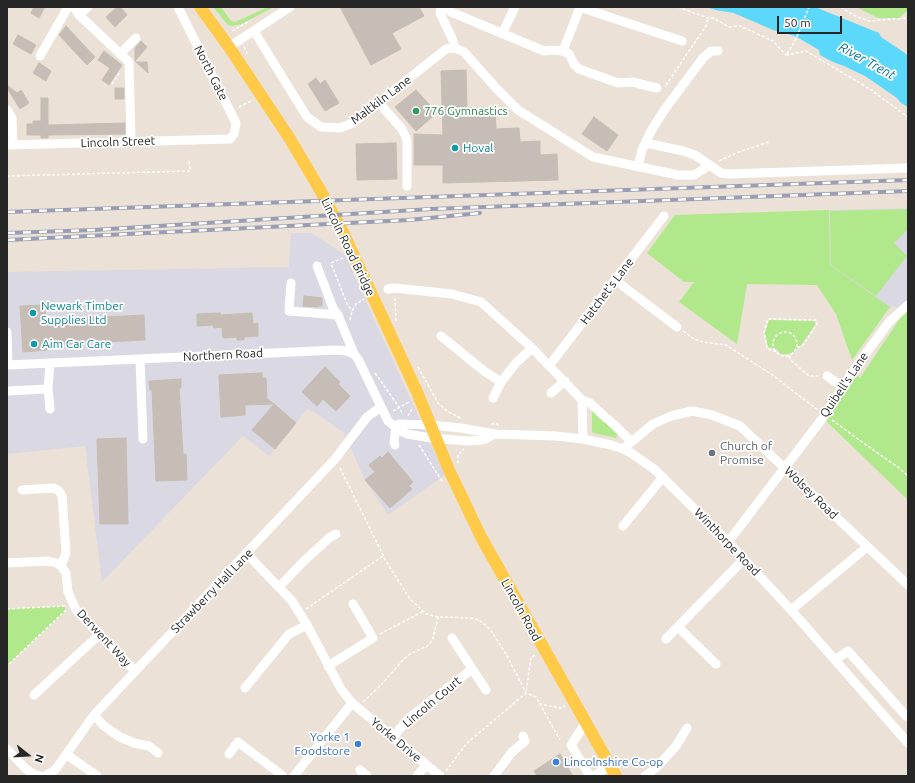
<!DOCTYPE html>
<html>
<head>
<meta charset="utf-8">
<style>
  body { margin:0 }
  #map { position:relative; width:915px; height:783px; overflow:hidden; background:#ebe1d6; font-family:Ubuntu,sans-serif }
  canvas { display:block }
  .frame { position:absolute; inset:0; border:8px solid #262626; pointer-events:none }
  .north { position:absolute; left:8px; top:735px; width:40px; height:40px; -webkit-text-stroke:3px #fff; paint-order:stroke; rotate:107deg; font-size:11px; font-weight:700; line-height:16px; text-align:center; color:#262626 }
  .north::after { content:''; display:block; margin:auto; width:14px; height:18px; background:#262626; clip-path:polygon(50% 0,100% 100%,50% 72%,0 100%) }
  .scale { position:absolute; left:777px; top:16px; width:65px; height:18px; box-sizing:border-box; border:2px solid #262626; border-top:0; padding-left:5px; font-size:12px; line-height:14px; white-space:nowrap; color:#262626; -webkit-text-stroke:3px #fff; paint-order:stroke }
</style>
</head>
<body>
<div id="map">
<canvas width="915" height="783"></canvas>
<div class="frame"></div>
<div class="north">N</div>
<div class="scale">50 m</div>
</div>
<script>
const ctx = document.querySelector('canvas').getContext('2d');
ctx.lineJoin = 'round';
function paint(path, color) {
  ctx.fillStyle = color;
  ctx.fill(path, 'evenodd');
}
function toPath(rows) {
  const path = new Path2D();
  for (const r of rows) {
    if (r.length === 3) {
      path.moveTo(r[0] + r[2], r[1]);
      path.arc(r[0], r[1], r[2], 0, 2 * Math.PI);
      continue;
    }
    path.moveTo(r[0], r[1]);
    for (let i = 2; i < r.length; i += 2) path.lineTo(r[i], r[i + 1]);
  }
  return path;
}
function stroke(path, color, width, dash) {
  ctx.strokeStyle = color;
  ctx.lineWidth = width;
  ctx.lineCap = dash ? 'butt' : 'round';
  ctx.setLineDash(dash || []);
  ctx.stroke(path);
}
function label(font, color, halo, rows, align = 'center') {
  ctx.font = font + ' Ubuntu,sans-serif';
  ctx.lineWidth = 3.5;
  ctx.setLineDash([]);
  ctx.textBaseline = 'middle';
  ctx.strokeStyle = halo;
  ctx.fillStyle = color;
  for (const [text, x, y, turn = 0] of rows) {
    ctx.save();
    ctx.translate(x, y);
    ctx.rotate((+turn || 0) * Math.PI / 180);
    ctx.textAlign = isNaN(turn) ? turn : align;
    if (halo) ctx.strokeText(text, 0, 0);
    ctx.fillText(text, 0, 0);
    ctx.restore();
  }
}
paint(toPath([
  [908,208,908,301,897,308,893,306,890,308,830,265,829,210],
  [291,233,312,233,345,255,445,475,388,515,365,480,344,433,317,414,307,409,269,456,243,436,102,582,85,446,7,454,7,272,289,267]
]), '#dad8e2');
paint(toPath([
  [213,7,221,7,231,21,235,22,268,7,274,7,241,24,233,26,228,25],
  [856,7,908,7,908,10,899,18,878,18],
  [908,209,908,229,894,243,907,256,876,296,831,265,830,211],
  [829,210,830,265,890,307,852,360,836,314,817,285,747,284,737,344,679,302,694,282,684,282,647,253,675,215],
  [905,311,908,312,908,500,823,418,853,371,860,378],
  [769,320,815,321,815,325,802,344,792,353,788,354,781,354,777,349,768,347,765,333],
  [592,410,618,434,616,438,594,433,592,432],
  [64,606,66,611,8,665,7,609]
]), '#b0e88b');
paint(toPath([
  [706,7,815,7,879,33,881,37,905,53,908,56,908,107,901,103,897,98,865,76,844,66,833,62,820,55,819,50,795,36,773,30,734,13,716,10]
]), '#5cd8fa');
const building = toPath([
  [34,7,45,7,39,18,31,13,34,7],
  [117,7,120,7,127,15,115,27,106,17,117,7],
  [340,7,419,7,424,16,392,33,401,49,371,65,340,7],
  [66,26,95,57,87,65,59,35,66,26],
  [18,35,36,45,31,54,13,44,18,35],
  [141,41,147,47,135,61,135,48,141,41],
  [104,51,122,65,109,85,102,80,110,68,98,60,104,51],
  [136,62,147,62,148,73,136,62],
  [39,63,51,71,46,81,33,73,39,63],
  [466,70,467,108,495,108,496,129,519,128,520,142,540,141,540,155,557,154,558,180,443,183,443,165,414,165,414,134,443,135,441,71,466,70],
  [316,78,320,84,325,80,339,103,325,111,308,84,316,78],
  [7,85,17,93,21,90,29,103,20,109,7,88,7,85],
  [115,88,124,88,124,99,115,99,115,88],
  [416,90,437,113,416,131,395,107,416,90],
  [41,98,48,98,48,125,125,123,125,134,48,135,48,138,41,138,41,135,27,135,27,124,33,124,33,121,41,121,41,122,41,98],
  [594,117,618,135,607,151,582,134,594,117],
  [396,143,397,179,357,180,356,144,396,143],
  [304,296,322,298,322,306,317,306,317,307,303,306,304,296],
  [45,305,46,320,144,315,145,340,47,345,47,350,23,352,20,306,45,305],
  [220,313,220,315,252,313,253,324,258,323,258,336,244,337,244,340,237,340,237,337,223,338,222,327,214,328,213,325,197,326,197,314,220,313],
  [325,367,340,382,338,384,350,396,336,411,323,399,317,406,302,392,325,367],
  [262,373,262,378,266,378,267,399,274,404,245,405,245,415,221,417,219,375,262,373],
  [181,379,181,388,179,388,183,454,186,454,187,480,156,481,152,390,150,390,149,381,181,379],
  [274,404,296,423,275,449,252,430,274,404],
  [126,438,128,524,100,524,97,439,126,438],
  [388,452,413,482,409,486,412,489,390,508,365,480,375,472,369,465,380,456,382,458,388,452],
  [560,754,573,776,537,776,534,771,560,754]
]);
paint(building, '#c6beb6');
stroke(building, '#c6bdb0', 1);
stroke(toPath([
  [678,7,708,18,713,18,729,27,740,26,773,41,786,55],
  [841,7,853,15,869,21,908,18],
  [232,31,250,21],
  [244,47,246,50,247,54],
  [787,54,796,39,809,7],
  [786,55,806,51,870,89,908,117],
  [112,84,120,72],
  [666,85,706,26,708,18],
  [239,107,253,100],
  [719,161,739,152,769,142],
  [7,176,190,171,189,159],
  [343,258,331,263,347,304,352,311],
  [395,298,396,322],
  [350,320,352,311,356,304,364,299],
  [683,331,694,339,703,342,726,345,771,374,818,410],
  [785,344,12],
  [776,351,773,351,767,348,764,332,768,319,816,320,817,324,803,345,797,348],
  [789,356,792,361,809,376,818,376],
  [418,367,438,403,447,411,460,418],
  [375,373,399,407,403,415],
  [393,411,409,402],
  [408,416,412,409],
  [832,420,862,442,899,468,908,476],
  [491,424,497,424,499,426],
  [419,445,442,481],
  [458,463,458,455,464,449],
  [340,468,387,563,410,599,426,614,438,617,470,618,479,620,490,629,506,654,526,693,536,697,560,740],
  [7,609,66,606],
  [306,609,383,556],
  [380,634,422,612],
  [7,662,8,665,66,610],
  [363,702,381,685,403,660,410,654,429,645,433,638,438,617],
  [539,704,560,708,565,706],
  [446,771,466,744,526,693,531,657,536,655]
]), '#fff', 1.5, [3, 2]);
stroke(toPath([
  [74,7,79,15,129,62,131,142],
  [441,7,440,13,452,38,455,48],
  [446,7,451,12,544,51,552,50,563,51,569,54,574,64,579,69,618,83,632,82,657,88],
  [579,7,682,41],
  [79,15,88,7],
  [254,31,307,117,321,127,340,128,353,123,446,49,455,48,464,52,496,88,518,110,593,157,678,175,694,175,710,165],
  [502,34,515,7],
  [229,47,290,7],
  [563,51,580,7],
  [120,54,136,38],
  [40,56,68,7],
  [379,103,402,129,407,140,407,186],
  [7,110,12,118,13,145],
  [646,143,683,151,695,155,721,173,729,174,908,168],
  [7,145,230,139,234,134,236,123,178,7],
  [638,167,642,150,651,131,665,109,703,58,711,51,718,51],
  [615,280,677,327],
  [291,283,289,311,338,315,333,308,317,266],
  [388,289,394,288,452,294,481,302,532,348,582,400,590,403,606,418],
  [338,315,354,354],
  [7,332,8,365],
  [441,336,484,371,501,382,516,363,532,348],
  [140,359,143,439],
  [7,365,337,350,347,351,354,354,358,359,388,421,401,431,407,434,431,438,469,441,483,440,495,434,556,436,583,439,611,445,623,449,631,453,654,469,728,542,791,610,908,743],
  [549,366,664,216],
  [827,376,843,387],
  [48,389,50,409],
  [7,391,48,389,50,363],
  [551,393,565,381],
  [493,398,501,382],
  [582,400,583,439],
  [608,419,631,441],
  [396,426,399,424,431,425,461,428,495,434],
  [395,445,394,442,396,426],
  [623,449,653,424,671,416,692,411,712,415,740,426,908,585],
  [22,490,54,488,59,491,62,496,66,553,61,566],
  [623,526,663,477],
  [728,542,825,415,853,371,889,322,908,305],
  [247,554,292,601,307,625,341,689,352,703,440,776],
  [7,563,48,561,56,563,61,566,66,573,68,592,76,610,135,671],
  [279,587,303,562,329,538,336,534],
  [791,610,867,547],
  [678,627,716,664],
  [452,638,486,690],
  [666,639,744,559],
  [835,660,848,651,906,716],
  [328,666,373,638,353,604],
  [245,688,289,634,307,625],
  [34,695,100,634],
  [94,715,104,726,120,737,134,743,149,746,158,753],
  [585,724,571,745,590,776],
  [393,737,409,718,472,669],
  [7,749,26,769,35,775,40,776],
  [66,754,97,776],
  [229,754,238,742,283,776],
  [360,770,367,776],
  [45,776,55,770,94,715,335,459,367,417,381,407],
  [294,776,352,703],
  [417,776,426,765],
  [494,776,512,752,525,741,523,736],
  [594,776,610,765],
  [645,776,657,767,676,746,687,728]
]), '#fff', 9);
stroke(toPath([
  [200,7,229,47,290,139,320,190,342,230,417,392,449,470,481,537,616,776]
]), '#feca48', 12);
const rail = toPath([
  [7,212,908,180],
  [7,233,94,230,431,209,908,191],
  [7,240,409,220,480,213]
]);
stroke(rail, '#999eb3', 4);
stroke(rail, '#fff', 2.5, [8]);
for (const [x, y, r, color] of [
  [416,111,4,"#2e9e5b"],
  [455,148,4,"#0f9aa8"],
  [33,313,4,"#0f9aa8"],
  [34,344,4,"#0f9aa8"],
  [712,453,4,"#6b7280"],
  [358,744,4,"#3f7fe0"],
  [556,762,4,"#3f7fe0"]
]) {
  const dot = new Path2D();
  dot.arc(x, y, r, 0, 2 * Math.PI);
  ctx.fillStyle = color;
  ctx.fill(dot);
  stroke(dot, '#fff', 1.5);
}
label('12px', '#262626', '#fff', [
  ["North Gate",211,73,63],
  ["Maltkiln Lane",381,100,-37],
  ["Lincoln Street",118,142,-2],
  ["Lincoln Road Bridge",348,247,64],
  ["Hatchet's Lane",607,291,-53],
  ["Northern Road",223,355,-3],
  ["Quibell's Lane",844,385,-56],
  ["Wolsey Road",811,493,44],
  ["Winthorpe Road",727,542,46],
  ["Strawberry Hall Lane",212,591,-46],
  ["Lincoln Road",521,610,61],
  ["Derwent Way",104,638,47],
  ["Lincoln Court",432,702,-40],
  ["Yorke Drive",396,740,40]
]);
label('12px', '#27864d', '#fff', [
  ["776 Gymnastics",424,111]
], 'left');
label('12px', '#0d838f', '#fff', [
  ["Hoval",463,148],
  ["Newark Timber",41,306],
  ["Supplies Ltd",41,320],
  ["Aim Car Care",42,344]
], 'left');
label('12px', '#5b616d', '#fff', [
  ["Church of",720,446],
  ["Promise",720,460]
], 'left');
label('12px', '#366cbe', '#fff', [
  ["Yorke 1",350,737],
  ["Foodstore",350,751],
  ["Lincolnshire Co-op",564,762,"left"]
], 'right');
label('italic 13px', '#0172a0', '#fff', [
  ["River Trent",867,61,29]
]);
</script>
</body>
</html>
